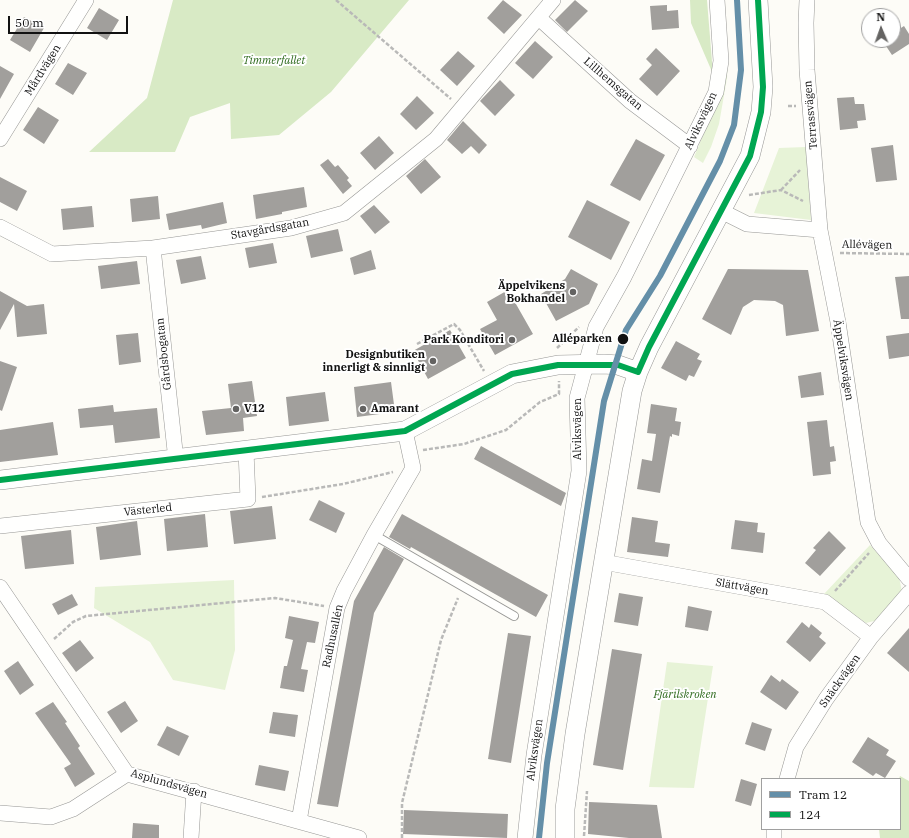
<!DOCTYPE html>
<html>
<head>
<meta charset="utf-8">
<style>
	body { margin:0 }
	#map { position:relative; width:909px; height:838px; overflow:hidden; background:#fdfcf7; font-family:"IBM Plex Serif",serif }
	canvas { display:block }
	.legend { position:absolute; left:761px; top:778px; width:140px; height:52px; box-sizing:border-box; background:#fff; border:1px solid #a0a0a0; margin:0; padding:5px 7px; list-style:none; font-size:12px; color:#111 }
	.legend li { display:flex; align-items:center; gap:8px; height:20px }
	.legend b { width:20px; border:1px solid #a0a0a0 }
	.north { position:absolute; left:861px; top:8px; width:40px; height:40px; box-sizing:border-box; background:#fff; border:1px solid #a0a0a0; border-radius:50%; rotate:358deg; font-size:11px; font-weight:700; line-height:16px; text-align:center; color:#111 }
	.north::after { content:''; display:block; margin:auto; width:14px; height:18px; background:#646362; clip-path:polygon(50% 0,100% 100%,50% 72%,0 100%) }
	.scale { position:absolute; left:8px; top:16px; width:120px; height:18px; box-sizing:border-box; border:2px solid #111; border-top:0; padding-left:5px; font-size:12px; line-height:14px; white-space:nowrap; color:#111; -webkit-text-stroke:3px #fff; paint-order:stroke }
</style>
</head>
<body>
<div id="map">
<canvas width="909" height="838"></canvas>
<ul class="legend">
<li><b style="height:5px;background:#648fa8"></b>Tram 12</li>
<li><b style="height:5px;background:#00a651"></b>124</li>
</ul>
<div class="north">N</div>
<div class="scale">50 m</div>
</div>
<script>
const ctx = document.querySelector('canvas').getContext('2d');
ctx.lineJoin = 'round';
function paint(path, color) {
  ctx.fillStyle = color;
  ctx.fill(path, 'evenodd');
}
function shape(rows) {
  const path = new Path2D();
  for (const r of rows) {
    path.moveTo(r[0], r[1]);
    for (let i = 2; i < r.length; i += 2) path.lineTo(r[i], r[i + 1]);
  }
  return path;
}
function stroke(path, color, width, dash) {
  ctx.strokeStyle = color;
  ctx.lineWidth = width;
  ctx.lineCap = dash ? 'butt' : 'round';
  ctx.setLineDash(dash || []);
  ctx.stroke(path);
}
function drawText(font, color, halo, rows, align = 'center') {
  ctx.font = font + ' "IBM Plex Serif",serif';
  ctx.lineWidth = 4;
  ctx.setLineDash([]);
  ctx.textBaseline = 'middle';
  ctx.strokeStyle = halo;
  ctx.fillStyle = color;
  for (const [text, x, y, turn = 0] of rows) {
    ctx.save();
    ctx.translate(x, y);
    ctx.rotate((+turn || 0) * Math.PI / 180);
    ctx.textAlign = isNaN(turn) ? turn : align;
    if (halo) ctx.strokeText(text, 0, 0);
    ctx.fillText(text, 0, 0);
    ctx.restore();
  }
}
paint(shape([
	[728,54,727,78,719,124,711,147,703,163,694,157,718,99],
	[806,147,811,220,754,213,779,148],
	[870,545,899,577,902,592,878,620,866,623,824,594],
	[234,580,235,650,225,690,173,680,150,642,94,608,95,587],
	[667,662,713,666,694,788,649,787]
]), '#e7f3d7');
paint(shape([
	[173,0,409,0,331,92,279,135,231,139,230,103,190,117,175,152,89,152,147,98],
	[690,0,707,0,713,74,691,23],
	[900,776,909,781,909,838,880,838,879,829,900,829,899,779]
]), '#d8eac5');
paint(shape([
	[503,0,522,15,504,34,487,18],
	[575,0,588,11,567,32,555,20],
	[667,5,667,11,678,10,679,28,652,30,650,6],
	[99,8,119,20,107,40,87,28],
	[24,17,44,28,30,52,10,40],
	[904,26,909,34,909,44,892,55,882,40,893,40,893,33],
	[535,41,553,57,533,79,515,63],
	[656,48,680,71,657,96,639,79,652,65,646,59],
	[458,51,475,66,457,86,440,70],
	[68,63,87,73,73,95,55,84],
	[0,66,14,74,0,99],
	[500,80,515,95,495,116,480,101],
	[417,96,434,113,416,130,400,114],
	[854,97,855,104,864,104,866,120,857,121,858,128,840,130,837,98],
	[38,107,59,120,44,144,23,130],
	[463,121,487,145,479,154,471,146,462,154,447,140],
	[379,136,394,153,375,170,360,153],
	[636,139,665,155,640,201,610,185],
	[893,145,897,180,876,182,871,148],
	[328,159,335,167,338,165,349,178,347,180,352,186,343,194,320,165],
	[425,159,441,177,421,194,406,176],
	[0,177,27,191,17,211,0,202],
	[304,187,307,207,282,212,282,214,256,219,253,195],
	[158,196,160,219,132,222,130,199],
	[587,200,630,222,611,260,568,237],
	[223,202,227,223,202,229,201,225,169,230,166,214],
	[374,205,390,222,375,234,360,216],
	[92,206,94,227,63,230,61,209],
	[338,229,343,251,311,258,306,236],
	[273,243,277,263,249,268,245,248],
	[371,250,376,269,354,275,350,258],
	[201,256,206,279,181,284,176,260],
	[137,261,140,284,101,289,98,266],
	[571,269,598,284,589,304,556,321,541,294,565,279],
	[728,269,808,270,819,331,786,336,783,305,775,301,754,300,743,307,731,335,702,319],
	[909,276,909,319,901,319,895,277],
	[508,290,533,334,495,355,480,329,497,320,487,302],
	[0,291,27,306,44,304,47,334,17,337,14,304,0,330],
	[450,330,466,358,428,379,413,351],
	[138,333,141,362,119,365,116,335],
	[909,333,909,356,889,359,886,336],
	[676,341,700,354,697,359,702,361,694,377,689,375,686,381,661,368],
	[0,361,17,367,2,411,0,410],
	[821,372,824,395,801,398,798,376],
	[252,381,257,416,243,418,244,431,206,435,202,411,231,408,228,384],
	[391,382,395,412,357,417,354,387],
	[325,392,329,421,289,426,286,397],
	[651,404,677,408,675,421,681,422,679,436,672,434,672,437,670,436,660,493,637,489,642,459,652,461,656,434,647,433],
	[113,405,114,412,157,408,160,438,115,443,113,425,80,428,78,409],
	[827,420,830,447,834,446,836,461,830,462,831,474,813,476,807,422],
	[53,422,58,455,0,462,0,430],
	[481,446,566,493,561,506,474,459],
	[319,500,345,513,336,533,309,520],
	[272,506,276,539,234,544,230,511],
	[205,514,208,547,167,551,164,519],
	[402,514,548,595,536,617,411,547,410,549,389,537],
	[632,517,658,521,655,542,670,544,668,557,627,552],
	[735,520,758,523,757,532,765,533,763,553,731,549],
	[137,521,141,555,100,560,96,527],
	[71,530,74,564,25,569,21,536],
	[829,531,846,548,820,576,805,563,816,550,813,548],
	[384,547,404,559,374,613,338,807,317,804,354,601],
	[619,593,643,597,638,626,614,622],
	[72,594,78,605,58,615,52,604],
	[688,606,712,611,708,631,685,627],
	[289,616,319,622,315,643,307,642,301,669,308,670,304,692,280,688,284,666,287,666,293,640,285,638],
	[802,622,809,628,811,624,822,633,819,637,826,643,810,662,786,642],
	[909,628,909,672,887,653],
	[508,633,531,636,511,763,488,759],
	[80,640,94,658,76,672,62,653],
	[612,649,642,654,623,770,593,765],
	[18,661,34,685,20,695,4,671],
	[771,675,780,682,782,679,799,692,786,710,760,692],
	[125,701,138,721,121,733,107,712],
	[53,702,67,722,65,723,80,746,78,748,95,774,75,787,64,768,71,764,35,713],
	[273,712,298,715,295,737,269,733],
	[752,722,772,729,765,751,745,744],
	[167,726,189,736,179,756,157,745],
	[868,737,889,750,886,755,896,761,885,778,876,773,873,776,852,762],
	[259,765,289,771,285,791,255,785],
	[741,779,757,784,751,806,735,801],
	[589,802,657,805,662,838,629,838,588,834],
	[404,810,508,814,507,838,403,834],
	[133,823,159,825,159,838,132,838]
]), '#a19f9c');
const service = shape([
	[374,535,514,616]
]);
const minor = shape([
	[807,0,806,23,807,70,820,230],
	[539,18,630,101,690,146],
	[0,139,86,0],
	[721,211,747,224,820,230,838,322,868,522,879,543,909,579],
	[0,227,52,254,153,248,291,228,344,213,436,139,553,0],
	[153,248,176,460],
	[0,526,248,499,246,451],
	[603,562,825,602,871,637],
	[0,587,127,774,359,838],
	[787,779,796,747,826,699,871,637,909,593],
	[0,813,51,817,73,809,127,774],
	[299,821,337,608,344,591,374,535,413,468,405,431],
	[774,829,774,838],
	[191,838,194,791],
	[525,838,534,755,579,471,577,398,596,327,624,277,716,92,721,61,717,0]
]);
const tertiary = shape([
	[0,480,405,431,512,374,558,365,604,364,618,365,638,372],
	[565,838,565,809,575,734,632,391,638,372,649,347,750,156,761,112,763,87,758,0]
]);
stroke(service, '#979795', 10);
stroke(minor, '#979795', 16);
stroke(tertiary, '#979795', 20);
stroke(shape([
	[336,0,451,99],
	[788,106,796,106],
	[781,190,800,170],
	[749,195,781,190,803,201],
	[840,253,909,254],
	[417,344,454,324,460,330,484,371],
	[557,348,579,327],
	[423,450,464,444,506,430,540,402,559,394,559,381],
	[262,497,343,484,393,472],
	[835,591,869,553],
	[54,639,73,622,86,616,275,598,324,606],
	[584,836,587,791],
	[402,838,402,803,441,640,458,598]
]), '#b9b9b8', 2.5, [4, 2]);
stroke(service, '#fffffe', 8);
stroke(minor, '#fffffe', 15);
stroke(tertiary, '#fffffe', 19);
stroke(shape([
	[638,372,649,347,750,156,761,112,763,87,758,0],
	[0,480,405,431,512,374,558,365,618,365,638,372]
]), '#00a651', 6);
stroke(shape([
	[539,838,547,763,604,401,626,330,660,276,720,161,734,125,741,70,737,0]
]), '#648fa8', 6);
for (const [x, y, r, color] of [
	[573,292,4,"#646362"],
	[623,339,6,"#111"],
	[512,340,4,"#646362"],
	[433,361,4,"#646362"],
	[236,409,4,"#646362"],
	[363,409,4,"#646362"]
]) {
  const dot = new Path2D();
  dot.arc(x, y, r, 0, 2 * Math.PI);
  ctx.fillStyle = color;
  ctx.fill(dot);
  stroke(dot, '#fff', 1.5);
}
drawText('italic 11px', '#2f6b1f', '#fff', [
	["Timmerfallet",274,61],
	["Fjärilskroken",685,695]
]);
drawText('11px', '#111', '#fff', [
	["Mårdvägen",43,70,-58],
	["Lillhemsgatan",613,84,41],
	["Terrassvägen",811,115,-95],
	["Alviksvägen",701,121,-65],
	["Stavgårdsgatan",270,229,-10],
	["Allévägen",867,245,1],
	["Gårdsbogatan",164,354,-96],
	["Äppelviksvägen",843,360,81],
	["Alviksvägen",578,429,-90],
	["Västerled",148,510,-6],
	["Slättvägen",742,587,10],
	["Radhusallén",333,636,-78],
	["Snäckvägen",840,681,-55],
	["Alviksvägen",535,750,-82],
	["Asplundsvägen",169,784,16]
]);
drawText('bold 11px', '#111', '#fff', [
	["Äppelvikens",565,286],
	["Bokhandel",565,299],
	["Park Konditori",504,340],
	["Designbutiken",425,355],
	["innerligt & sinnligt",425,368],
	["V12",244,409,"left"],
	["Amarant",371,409,"left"]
], 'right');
drawText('bold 11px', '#111', '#fff', [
	["Alléparken",612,339]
], 'right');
</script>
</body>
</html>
